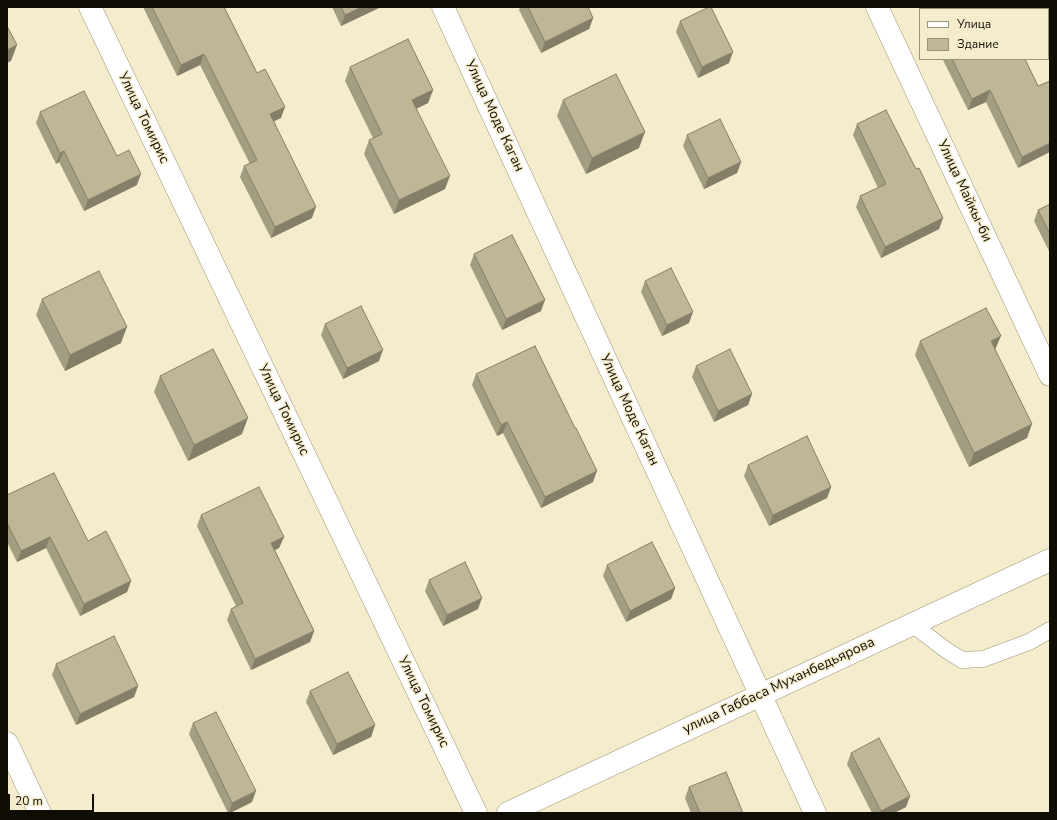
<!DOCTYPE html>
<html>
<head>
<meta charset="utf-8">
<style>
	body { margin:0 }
	#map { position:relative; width:1057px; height:820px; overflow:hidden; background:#f4eccc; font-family:"Nunito Sans",sans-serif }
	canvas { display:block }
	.frame { position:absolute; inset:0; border:8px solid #100d04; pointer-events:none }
	.legend { position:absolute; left:919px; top:8px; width:130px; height:52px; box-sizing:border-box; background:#f4eccc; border:1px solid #99937c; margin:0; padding:5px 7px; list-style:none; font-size:12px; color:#100d04 }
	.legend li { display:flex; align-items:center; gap:8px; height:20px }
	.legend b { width:20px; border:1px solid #99937c }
	.scale { position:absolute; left:8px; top:794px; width:86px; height:18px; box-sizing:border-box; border:2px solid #100d04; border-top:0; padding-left:5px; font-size:12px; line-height:14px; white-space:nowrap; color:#100d04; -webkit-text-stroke:3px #f4eccc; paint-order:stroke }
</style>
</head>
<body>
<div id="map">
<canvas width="1057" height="820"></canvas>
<div class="frame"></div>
<ul class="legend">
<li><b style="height:5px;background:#fff"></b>Улица</li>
<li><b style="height:11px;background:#beb697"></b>Здание</li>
</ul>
<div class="scale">20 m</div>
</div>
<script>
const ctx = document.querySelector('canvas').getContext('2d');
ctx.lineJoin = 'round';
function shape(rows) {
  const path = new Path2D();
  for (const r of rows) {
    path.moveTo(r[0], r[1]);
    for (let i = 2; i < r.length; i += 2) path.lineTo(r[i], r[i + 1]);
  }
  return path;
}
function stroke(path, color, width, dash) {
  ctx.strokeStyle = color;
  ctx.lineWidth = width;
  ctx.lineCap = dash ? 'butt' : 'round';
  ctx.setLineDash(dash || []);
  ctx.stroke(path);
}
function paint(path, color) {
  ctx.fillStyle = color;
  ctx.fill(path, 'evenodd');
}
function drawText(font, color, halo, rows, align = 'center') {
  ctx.font = font + ' "Nunito Sans",sans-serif';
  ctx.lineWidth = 3;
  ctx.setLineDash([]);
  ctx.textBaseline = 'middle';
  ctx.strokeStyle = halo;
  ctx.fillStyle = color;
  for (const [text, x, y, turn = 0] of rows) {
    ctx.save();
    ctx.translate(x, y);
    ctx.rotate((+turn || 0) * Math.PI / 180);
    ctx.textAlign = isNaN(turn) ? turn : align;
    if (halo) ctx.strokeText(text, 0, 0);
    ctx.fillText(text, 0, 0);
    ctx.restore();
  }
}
const service = shape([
	[912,624,946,650,962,660,983,659,1029,642,1050,630]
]);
const minor = shape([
	[90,7,476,813],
	[443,7,815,813],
	[877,7,1050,375],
	[7,743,40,813]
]);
const tertiary = shape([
	[508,813,1050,560]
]);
stroke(service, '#9c9577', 17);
stroke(minor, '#9c9577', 23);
stroke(tertiary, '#9c9577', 23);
stroke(service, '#fff', 16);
stroke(minor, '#fff', 22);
stroke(tertiary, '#fff', 22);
paint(shape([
	[143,7,224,7,257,73,281,118,274,121,312,218,271,238,240,177,244,166,250,164,200,65,177,76],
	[332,7,381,7,341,26],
	[520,7,588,7,593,18,589,29,541,53,519,10],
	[680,21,729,63,698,78,676,32],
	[944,59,1025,59,1038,86,1050,81,1018,168,986,102,968,110,943,60],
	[350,67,433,90,428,103,416,109,445,189,394,214,364,154,369,140,373,138,345,81],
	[563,100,639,148,586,174,557,116],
	[40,112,117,156,137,185,84,211,59,162,56,164,36,123],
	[857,124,916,169,943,218,939,229,881,258,856,207,860,196,878,188,853,135],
	[687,135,741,162,737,173,704,189,683,146],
	[1050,204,1050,253,1034,221,1038,210],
	[474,254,541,311,502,330,470,265],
	[645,281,689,323,662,336,641,292],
	[42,299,121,343,65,371,36,315],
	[325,324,379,361,343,379,321,335],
	[920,341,996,350,1027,438,969,467,915,355],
	[696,366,752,394,748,405,714,422,692,377],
	[476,374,575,428,593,482,541,508,503,433,497,436,472,385],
	[160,376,242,434,188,461,154,392],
	[748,465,831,487,827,498,769,526,744,476],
	[7,495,88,541,131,581,127,592,80,616,46,548,17,562,7,542],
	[201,515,284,537,279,548,275,550,314,631,310,642,251,670,227,620,231,609,236,606,197,526],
	[607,565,675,588,671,599,626,622,603,576],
	[429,580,478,609,443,626,425,591],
	[56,664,138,686,134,697,76,725,52,675],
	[310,691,375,725,371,737,333,755,306,702],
	[193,723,252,802,230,813,228,813,189,734],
	[851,753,910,796,906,807,894,813,872,813,847,764],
	[689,787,743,813,691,813,685,798]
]), '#a39d82');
paint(shape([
	[362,7,381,7,341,26,345,15],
	[593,18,589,29,541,53,545,42],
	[17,45,11,61,7,63,7,50],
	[733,52,729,63,698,78,702,67],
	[204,54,200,65,177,76,181,65],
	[433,90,428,103,407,113,412,100],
	[990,90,986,102,968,110,972,99],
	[285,107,281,118,266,125,270,114],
	[645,132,639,148,586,174,592,158],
	[1050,143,1050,152,1018,168,1022,157],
	[64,151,59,162,56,164,60,153],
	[741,162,737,173,704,189,708,178],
	[141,174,137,185,84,211,88,200],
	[450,176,445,189,394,214,399,200],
	[316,207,312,218,271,238,275,227],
	[943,218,939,229,881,258,885,247],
	[545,300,541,311,502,330,506,319],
	[693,312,689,323,662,336,667,325],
	[127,327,121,343,65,371,70,355],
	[1001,336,995,350,991,341],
	[383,350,379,361,343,379,347,368],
	[752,394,748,405,714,422,718,411],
	[248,418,242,434,188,461,194,445],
	[507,422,503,433,497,436,501,425],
	[1032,424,1027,438,969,467,974,453],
	[597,471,593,482,541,508,545,497],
	[831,487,827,498,769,526,773,515],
	[50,537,46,548,17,562,21,551],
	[284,537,279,548,267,554,271,543],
	[131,581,127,592,80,616,84,604],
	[675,588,671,599,626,622,630,611],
	[482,598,478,609,443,626,447,615],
	[314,631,310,642,251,670,255,659],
	[138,686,134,697,76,725,80,714],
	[375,725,371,737,333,755,337,744],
	[256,791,252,802,230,813,229,813,232,803],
	[910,796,906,807,894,813,880,813,881,811]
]), '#857f6a');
const building = shape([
	[152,7,224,7,257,73,265,69,285,107,270,114,316,207,275,227,244,166,257,160,204,54,181,65,152,7],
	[341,7,362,7,345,15,341,7],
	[528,7,588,7,593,18,545,42,528,7],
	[709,7,711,7,733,52,702,67,680,21,709,7],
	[7,26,17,45,7,50,7,26],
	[408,39,433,90,412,100,450,176,399,200,369,140,382,134,350,67,408,39],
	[952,59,1025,59,1038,86,1050,81,1050,143,1022,157,990,90,972,99,952,59],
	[616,74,645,132,592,158,563,100,616,74],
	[84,91,117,156,129,150,141,174,88,200,64,151,60,153,40,112,84,91],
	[886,110,916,169,919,168,943,218,885,247,860,196,886,184,857,124,886,110],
	[720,119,741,162,708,178,687,135,720,119],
	[1050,204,1050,234,1038,210,1050,204],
	[512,235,545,300,506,319,474,254,512,235],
	[671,268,693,312,667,325,645,281,671,268],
	[99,271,127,327,70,355,42,299,99,271],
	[361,306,383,350,347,368,325,324,361,306],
	[986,308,1001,336,991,341,1032,424,974,453,920,341,986,308],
	[535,346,575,428,576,428,597,471,545,497,507,422,501,425,476,374,535,346],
	[213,349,248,418,194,445,160,376,213,349],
	[730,349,752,394,718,411,696,366,730,349],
	[807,436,831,487,773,515,748,465,807,436],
	[54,473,88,541,106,531,131,581,84,604,50,537,21,551,7,523,7,495,54,473],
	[259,487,284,537,271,543,314,631,255,659,231,609,243,603,201,515,259,487],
	[652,542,675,588,630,611,607,565,652,542],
	[465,562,482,598,447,615,429,580,465,562],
	[114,636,138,686,80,714,56,664,114,636],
	[348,672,375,725,337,744,310,691,348,672],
	[216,712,256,791,232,803,193,723,216,712],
	[879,738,910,796,881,811,851,753,879,738],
	[726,772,743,813,700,813,689,787,726,772]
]);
paint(building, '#beb697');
stroke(building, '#857f6a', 1);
drawText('14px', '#100d04', '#f4eccc', [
	["Улица Моде Каган",494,116,65],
	["Улица Томирис",143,118,64],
	["Улица Майкы-би",964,191,65],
	["Улица Томирис",283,410,64],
	["Улица Моде Каган",629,410,65],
	["улица Габбаса Муханбедьярова",779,686,-25],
	["Улица Томирис",423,702,64]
]);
</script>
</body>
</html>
